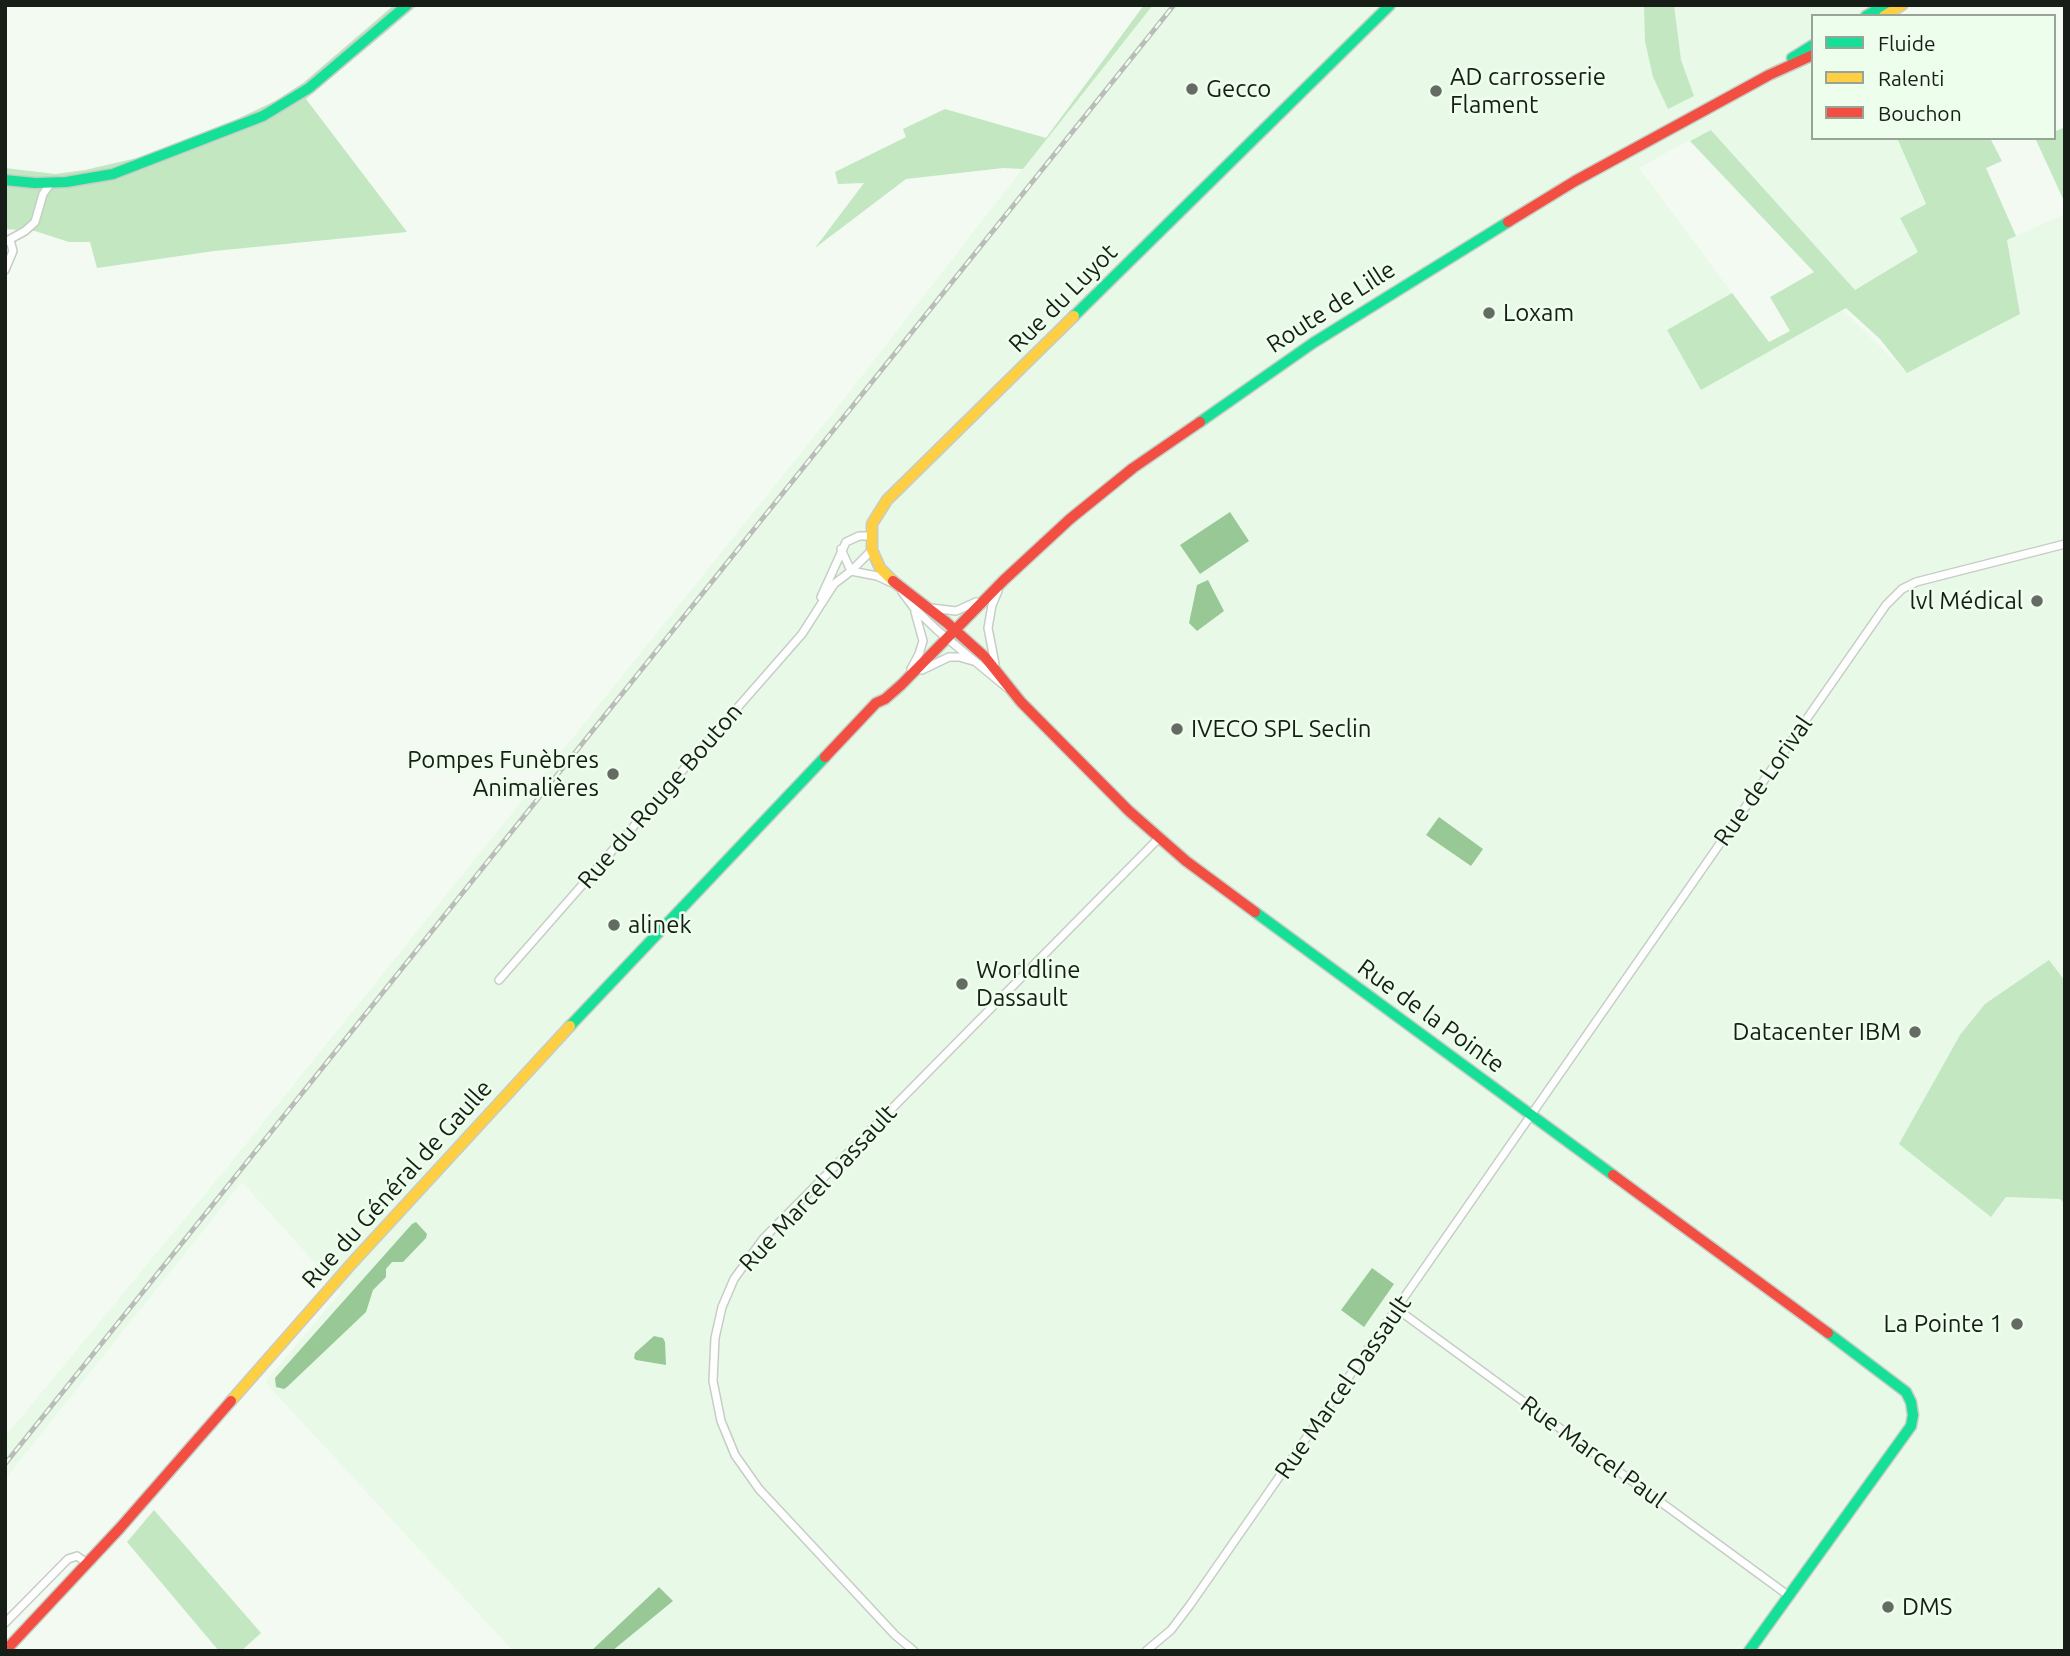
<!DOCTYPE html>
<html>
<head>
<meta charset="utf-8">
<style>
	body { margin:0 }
	#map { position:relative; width:2070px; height:1656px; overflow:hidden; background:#f2faf1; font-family:Ubuntu,sans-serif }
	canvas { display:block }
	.frame { position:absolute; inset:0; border:7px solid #171e17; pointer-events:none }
	.legend { position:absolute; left:1811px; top:14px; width:245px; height:126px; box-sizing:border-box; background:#eefeed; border:2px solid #98a497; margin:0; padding:9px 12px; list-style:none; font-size:21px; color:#171e17 }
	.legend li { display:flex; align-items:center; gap:14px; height:35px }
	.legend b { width:35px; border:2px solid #98a497 }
</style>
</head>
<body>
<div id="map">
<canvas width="2070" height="1656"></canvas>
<div class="frame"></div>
<ul class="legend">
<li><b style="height:9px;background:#16e098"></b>Fluide</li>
<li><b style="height:9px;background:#ffcf43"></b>Ralenti</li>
<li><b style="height:9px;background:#f24e42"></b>Bouchon</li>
</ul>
</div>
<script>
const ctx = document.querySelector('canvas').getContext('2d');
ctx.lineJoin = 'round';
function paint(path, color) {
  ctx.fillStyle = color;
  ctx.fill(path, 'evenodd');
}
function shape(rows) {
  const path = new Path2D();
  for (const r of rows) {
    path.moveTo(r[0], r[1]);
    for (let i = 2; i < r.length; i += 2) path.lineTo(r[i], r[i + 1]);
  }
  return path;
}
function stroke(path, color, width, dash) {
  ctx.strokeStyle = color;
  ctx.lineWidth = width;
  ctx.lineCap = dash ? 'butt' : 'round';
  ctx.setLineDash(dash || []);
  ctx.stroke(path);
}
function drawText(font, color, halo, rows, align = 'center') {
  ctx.font = font + ' Ubuntu,sans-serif';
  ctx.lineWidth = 5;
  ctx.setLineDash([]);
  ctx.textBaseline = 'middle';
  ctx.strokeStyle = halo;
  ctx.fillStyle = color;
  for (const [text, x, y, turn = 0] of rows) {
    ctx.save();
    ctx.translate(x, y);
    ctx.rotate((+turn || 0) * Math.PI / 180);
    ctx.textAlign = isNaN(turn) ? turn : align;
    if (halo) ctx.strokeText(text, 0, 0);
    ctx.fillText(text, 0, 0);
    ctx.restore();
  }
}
paint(shape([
	[1153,5,1911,5,1893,16,1813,16,1813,138,1897,138,1926,205,1918,252,1855,290,1712,130,1680,145,1639,168,1732,293,1667,330,1701,389,1843,310,1907,373,2020,314,2007,240,2065,214,2065,981,2049,961,1991,1217,2006,1197,2060,1199,2065,1204,2065,1651,513,1651,265,1382,341,1292,242,1182,5,1479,5,1437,229,1165,587,720,848,394,1046,138]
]), '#e8fae7');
paint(shape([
	[394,5,418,5,306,99,407,232,214,251,97,268,90,242,69,242,35,231,5,229,5,168,55,174,85,170,141,157,237,119,275,101,303,83],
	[1144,5,1153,5,1023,169,1003,168,906,179,815,248,864,183,838,184,835,172,906,137,903,129,945,109,1046,138],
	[1644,5,1674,5,1681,60,1694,96,1668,109,1653,77,1645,41],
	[2065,127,2065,203,2036,140,2054,138,2054,132],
	[1711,130,1855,290,1918,252,1900,218,1926,204,1897,138,1990,138,2002,161,1986,168,2016,236,2007,240,2020,314,1907,373,1880,339,1846,308,1701,390,1667,330,1732,293,1769,342,1790,331,1770,297,1814,272,1690,141],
	[2049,960,2065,981,2065,1204,2060,1199,2006,1197,1991,1217,1899,1144,1960,1035,1985,1004],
	[154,1510,261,1633,241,1651,219,1651,127,1542]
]), '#c2e7c1');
paint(shape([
	[1230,512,1249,541,1200,574,1180,545],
	[1208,580,1224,611,1197,631,1189,623,1197,585],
	[1439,817,1483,849,1471,866,1426,835],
	[416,1222,427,1234,426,1238,403,1262,392,1262,386,1269,386,1277,373,1290,366,1312,287,1387,284,1389,276,1387,275,1378,412,1224],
	[1372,1268,1394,1284,1364,1327,1341,1310],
	[654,1336,663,1338,665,1342,666,1365,636,1360,634,1358,635,1353],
	[659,1587,673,1601,612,1651,591,1651]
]), '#98c896');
const street = shape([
	[5,242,25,231,35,222,43,194,51,183],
	[5,270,13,251,10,240],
	[841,549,851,571],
	[851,571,877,576,890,582],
	[902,592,914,608,937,630,1006,687],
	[821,597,846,542,859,536,870,536],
	[931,608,956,611,976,602],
	[995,664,988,628,992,605,998,591],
	[911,669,919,654,923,641,915,612],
	[922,670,949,657,959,657,973,661],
	[499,980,802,634,834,584,851,571,872,550],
	[1397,1309,1789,1596],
	[5,1623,68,1559,77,1556,87,1563],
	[914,1651,895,1635,759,1489,735,1455,721,1421,713,1381,715,1338,722,1307,734,1279,763,1239,1159,838],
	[1146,1651,1171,1630,1190,1605,1886,605,1902,589,1916,582,2065,544]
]);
const fast = shape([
	[1866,16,1885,5],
	[1792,58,1813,45],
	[5,180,35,183,66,182,113,174,263,116,309,88,407,5],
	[1074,316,1390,5],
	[1200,422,1313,343,1508,222],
	[1255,912,1613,1175],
	[570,1026,825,757],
	[1749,1651,1911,1426,1913,1415,1911,1402,1906,1392,1828,1333]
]);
const slow = shape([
	[1884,16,1902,5],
	[893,581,880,568,872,550,872,524,887,500,1074,316],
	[231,1401,353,1262,570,1026]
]);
const jam = shape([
	[1508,222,1575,181,1769,75,1813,55],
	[893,581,946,622,985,657,1021,702,1129,811,1186,861,1255,912],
	[825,757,876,703,885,699,901,685,1004,580,1070,519,1133,468,1200,422],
	[1613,1175,1828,1333],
	[5,1651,120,1528,231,1401]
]);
stroke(street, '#c6cdc6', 10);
stroke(fast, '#c6cdc6', 13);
stroke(slow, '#c6cdc6', 13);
stroke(jam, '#c6cdc6', 13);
stroke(street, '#fdfefd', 7);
stroke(fast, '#16e098', 10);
stroke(slow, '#ffcf43', 10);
stroke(jam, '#f24e42', 10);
const rail = shape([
	[5,1464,1174,5]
]);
stroke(rail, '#babcba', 5);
stroke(rail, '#eefeed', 2.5, [8]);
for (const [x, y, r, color] of [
	[1192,89,7,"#646b63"],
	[1436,91,7,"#646b63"],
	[1489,313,7,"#646b63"],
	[2037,601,7,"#646b63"],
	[1177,729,7,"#646b63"],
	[613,774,7,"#646b63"],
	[614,925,7,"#646b63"],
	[962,984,7,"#646b63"],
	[1915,1032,7,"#646b63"],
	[2017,1324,7,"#646b63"],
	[1888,1607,7,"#646b63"]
]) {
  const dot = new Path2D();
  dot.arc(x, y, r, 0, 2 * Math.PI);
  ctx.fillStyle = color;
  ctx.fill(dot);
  stroke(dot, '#eefeed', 2.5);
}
drawText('24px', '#171e17', '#eefeed', [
	["AD carrosserie",1450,77],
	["Flament",1450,105],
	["Gecco",1206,89],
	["Loxam",1503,313],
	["lvl Médical",2023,601,"right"],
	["IVECO SPL Seclin",1191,729],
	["Pompes Funèbres",599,760,"right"],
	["Animalières",599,788,"right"],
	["alinek",628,925],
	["Worldline",976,970],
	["Dassault",976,998],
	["Datacenter IBM",1901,1032,"right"],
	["La Pointe 1",2003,1324,"right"],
	["DMS",1902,1607]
], 'left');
drawText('24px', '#171e17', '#eefeed', [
	["Rue du Luyot",1063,298,-45],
	["Route de Lille",1331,307,-33],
	["Rue de Lorival",1763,781,-55],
	["Rue du Rouge Bouton",660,796,-49],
	["Rue de la Pointe",1431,1016,36],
	["Rue du Général de Gaulle",397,1184,-48],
	["Rue Marcel Dassault",818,1188,-47],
	["Rue Marcel Dassault",1343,1387,-55],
	["Rue Marcel Paul",1593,1452,36]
]);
</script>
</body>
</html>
